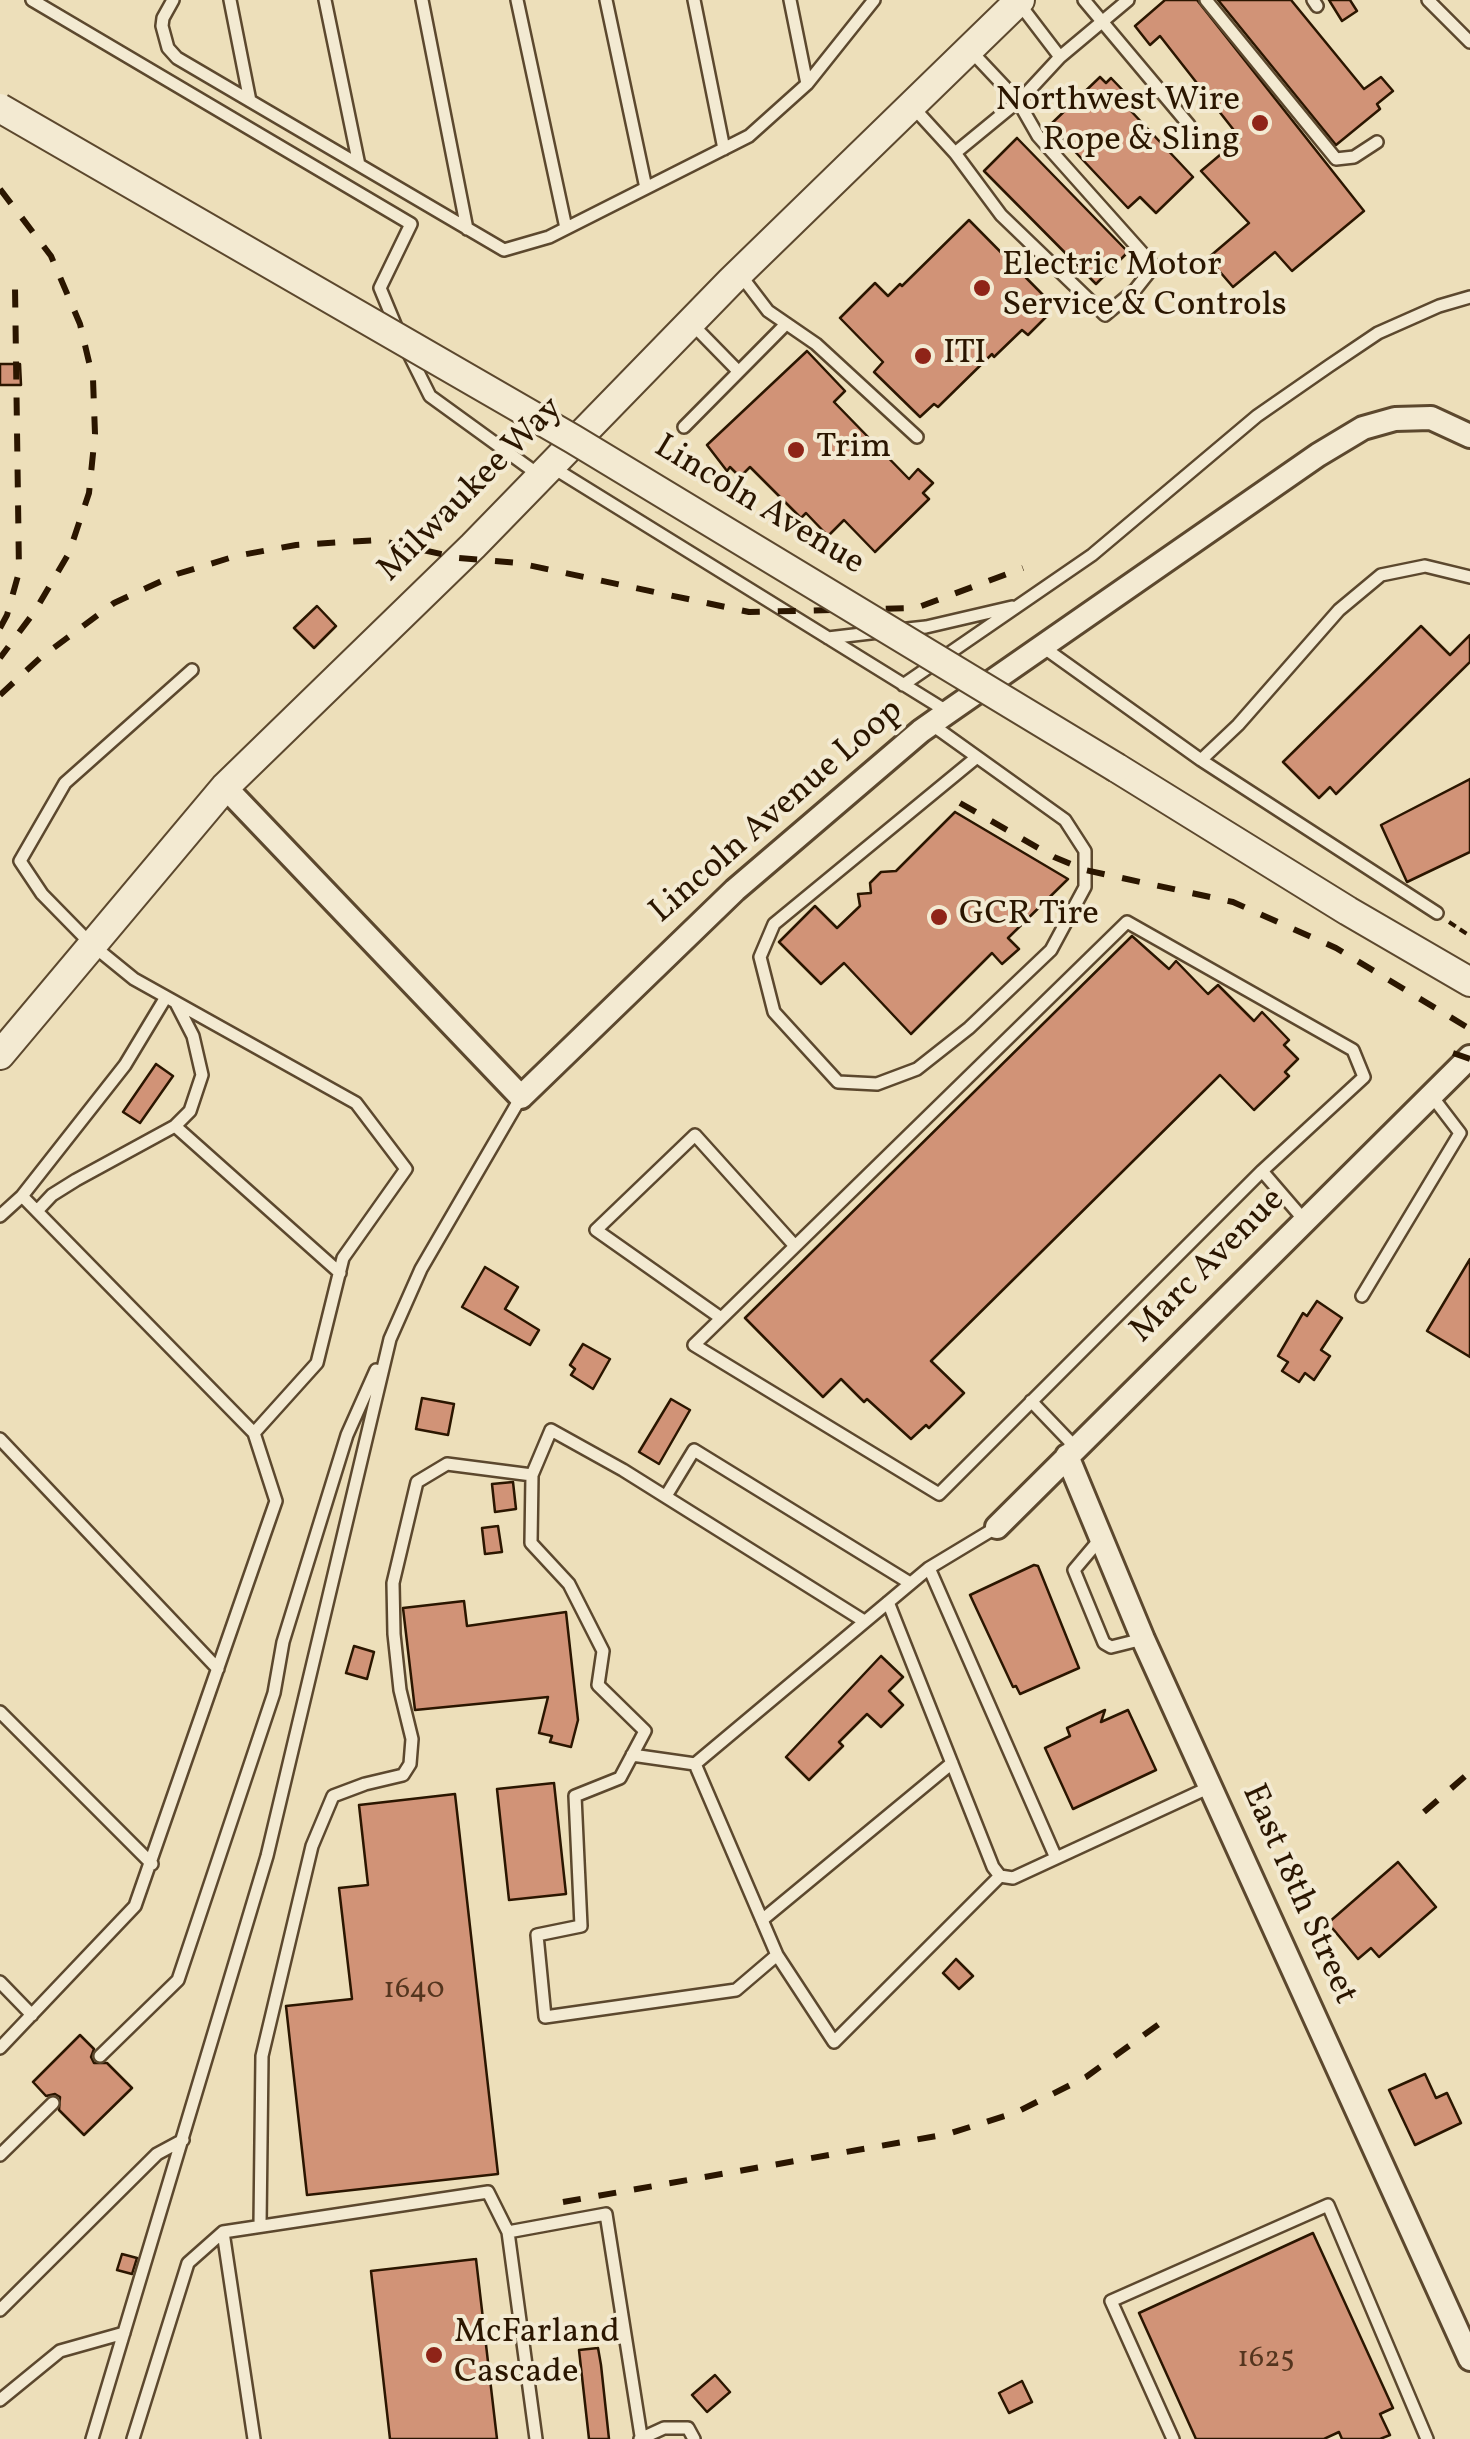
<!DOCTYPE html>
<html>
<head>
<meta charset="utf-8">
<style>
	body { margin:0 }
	canvas { display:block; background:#eddfba }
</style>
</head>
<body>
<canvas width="1470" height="2439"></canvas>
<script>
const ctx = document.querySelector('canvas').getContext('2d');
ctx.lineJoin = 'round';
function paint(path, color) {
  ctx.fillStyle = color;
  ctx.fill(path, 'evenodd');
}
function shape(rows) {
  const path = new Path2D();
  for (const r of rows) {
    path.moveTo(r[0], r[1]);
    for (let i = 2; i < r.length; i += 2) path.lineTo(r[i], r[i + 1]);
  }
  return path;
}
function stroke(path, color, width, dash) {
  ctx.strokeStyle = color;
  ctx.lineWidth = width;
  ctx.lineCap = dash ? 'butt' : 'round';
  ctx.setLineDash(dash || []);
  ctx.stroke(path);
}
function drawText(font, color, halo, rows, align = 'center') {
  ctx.font = font + ' Vollkorn,serif';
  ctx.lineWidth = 8;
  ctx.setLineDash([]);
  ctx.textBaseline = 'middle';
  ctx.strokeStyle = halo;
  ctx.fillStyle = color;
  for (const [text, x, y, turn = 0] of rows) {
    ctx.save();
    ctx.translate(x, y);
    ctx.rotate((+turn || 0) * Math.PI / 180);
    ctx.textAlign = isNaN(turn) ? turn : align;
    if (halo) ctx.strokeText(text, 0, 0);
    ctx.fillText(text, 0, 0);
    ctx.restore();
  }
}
const building = shape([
	[1165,0,1197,0,1364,211,1292,271,1275,252,1233,287,1208,258,1249,223,1201,171,1240,138,1160,36,1150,45,1135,26,1165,0],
	[1218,0,1291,0,1364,89,1381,77,1393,91,1377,104,1380,109,1336,145,1218,0],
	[1329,0,1350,0,1357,11,1342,21,1329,0],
	[1100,77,1106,83,1111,78,1136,104,1130,110,1193,177,1156,213,1140,197,1128,208,1050,125,1100,77],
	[1017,138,1128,252,1096,284,984,171,1017,138],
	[969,220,1050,302,1042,311,1047,316,1028,335,1022,330,994,357,992,354,938,407,934,404,920,417,874,372,883,362,840,318,875,283,888,296,900,284,902,286,969,220],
	[807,351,845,391,834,402,909,479,918,469,933,483,923,493,929,499,875,552,844,520,828,536,806,513,801,518,750,467,740,477,730,467,727,471,707,445,807,351],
	[0,364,20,364,21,385,0,385,0,364],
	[317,606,336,626,314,648,294,628,317,606],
	[1421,626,1450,655,1470,635,1470,662,1336,794,1330,787,1319,798,1283,762,1421,626],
	[1470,779,1470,852,1407,882,1381,825,1470,779],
	[955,812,1068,879,1008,938,1019,949,1002,964,992,953,911,1034,844,963,821,984,779,942,815,906,837,928,860,906,858,894,871,893,870,883,881,872,896,871,955,812],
	[1132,936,1169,969,1176,961,1208,994,1218,985,1254,1021,1262,1012,1289,1040,1284,1045,1298,1059,1285,1072,1289,1076,1254,1110,1220,1075,931,1361,964,1393,929,1428,926,1425,911,1439,867,1399,864,1402,841,1379,823,1397,745,1318,1132,936],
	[156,1064,173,1076,140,1123,123,1112,156,1064],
	[1470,1259,1470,1357,1427,1331,1470,1259],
	[485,1267,518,1287,505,1309,539,1330,530,1345,462,1307,485,1267],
	[1317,1301,1342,1318,1321,1350,1330,1356,1314,1380,1305,1373,1299,1382,1282,1371,1288,1362,1278,1356,1303,1313,1307,1316,1317,1301],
	[583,1344,610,1359,593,1389,571,1375,575,1369,570,1365,583,1344],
	[422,1398,454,1404,448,1435,416,1429,422,1398],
	[671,1399,690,1410,659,1464,639,1452,671,1399],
	[513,1482,516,1509,495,1512,492,1484,513,1482],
	[498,1526,502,1552,485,1554,482,1528,498,1526],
	[1034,1565,1038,1566,1079,1668,1020,1694,1016,1686,1013,1687,970,1595,1034,1565],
	[464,1601,467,1626,566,1612,578,1720,571,1747,550,1742,552,1736,539,1733,548,1697,415,1710,403,1608,464,1601],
	[354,1646,374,1652,367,1679,346,1673,354,1646],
	[881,1656,903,1677,889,1691,903,1705,881,1727,867,1714,839,1742,843,1746,809,1780,786,1757,881,1656],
	[1105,1710,1101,1722,1128,1710,1156,1770,1073,1809,1045,1748,1070,1736,1067,1728,1105,1710],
	[554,1783,566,1894,509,1900,497,1789,554,1783],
	[455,1794,498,2174,307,2195,286,2006,352,1999,339,1888,368,1885,359,1805,455,1794],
	[1398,1862,1436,1907,1379,1957,1371,1948,1358,1959,1328,1923,1398,1862],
	[956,1959,973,1976,959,1989,943,1973,956,1959],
	[80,2035,94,2049,91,2057,94,2063,107,2063,132,2088,84,2135,59,2110,60,2097,55,2094,46,2096,33,2082,80,2035],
	[1425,2074,1436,2098,1447,2093,1461,2123,1415,2145,1389,2090,1425,2074],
	[1313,2233,1393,2408,1380,2414,1390,2435,1380,2439,1342,2439,1339,2432,1324,2439,1196,2439,1139,2313,1313,2233],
	[122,2254,137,2258,132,2274,117,2270,122,2254],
	[476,2259,497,2439,390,2439,371,2271,476,2259],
	[598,2348,601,2365,609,2439,589,2439,579,2350,598,2348],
	[715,2375,730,2392,707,2412,692,2395,715,2375],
	[1022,2381,1032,2402,1009,2413,999,2393,1022,2381]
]);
paint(building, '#d19377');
stroke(building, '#2b1600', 2.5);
const service = shape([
	[32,0,411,224,380,288,397,329],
	[173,0,163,18,162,26,168,48,177,58,504,250,549,237,749,136,807,84,874,0],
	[230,0,250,101],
	[325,0,359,165],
	[422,0,467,229],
	[517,0,566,228],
	[606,0,646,188],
	[694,0,724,149],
	[790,0,807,84],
	[1084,0,1189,125],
	[1206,0,1336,159,1354,157,1377,142],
	[1313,0,1317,6],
	[1428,0,1470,42],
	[1018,2,1060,57],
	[912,106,955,153,1001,215,1105,315,1135,290,1154,266,1038,136,1018,101,970,50],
	[955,153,1022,98,1060,57,1128,0],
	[739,273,768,311,816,344,917,437],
	[692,324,738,371],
	[407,350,430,396,539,475],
	[684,427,785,325],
	[552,467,948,712],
	[898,630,926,627,1012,607],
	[828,638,879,632],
	[1043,647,1201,760,1437,913],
	[903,685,1092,555,1257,416,1329,366,1378,333,1439,306,1470,297],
	[931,724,1065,820,1085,851,1085,887,1051,950,969,1028,917,1069,877,1084,838,1082,774,1012,760,957,774,924,977,757],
	[1201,760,1238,725,1339,610,1381,575,1425,566,1470,577],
	[1127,922,1353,1050,1364,1077,1262,1171,939,1494,694,1345,1127,922],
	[175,1126,340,1273],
	[1262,1171,1305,1221],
	[22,1196,125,1065,166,997],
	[37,1211,52,1195,76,1180,175,1126,190,1111,202,1075,193,1036,176,1003],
	[0,1216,22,1196,254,1433,317,1363,343,1258,406,1169,356,1103,134,979,91,944,42,894,20,861,65,783,192,670],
	[1362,1296,1460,1133,1431,1095],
	[721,1318,596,1230,695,1135,795,1246],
	[1031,1401,1076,1448],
	[0,1439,218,1669],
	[666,1496,694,1450,910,1583],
	[1101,1538,1074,1570,1104,1643,1111,1647,1143,1639],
	[929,1568,1056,1858],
	[888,1602,993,1867,1000,1876,1013,1878,1210,1787],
	[864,1621,623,1470,551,1430,532,1475,531,1543,569,1584,603,1651,598,1685,645,1731,620,1778,575,1796,581,1926,537,1935,545,2017,736,1990,777,1955,834,2042,1000,1876],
	[0,1712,152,1864],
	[632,1755,695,1764,929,1568,997,1527],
	[695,1764,777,1955],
	[762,1920,952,1763],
	[0,1982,32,2015],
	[0,2048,135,1906,276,1501,254,1433],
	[100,2056,178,1980,274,1693,283,1642,347,1435,376,1370],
	[0,2155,53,2103],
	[260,2225,262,2056,312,1846,333,1796,365,1784,403,1775,410,1764,412,1739,400,1690,394,1634,393,1583,417,1482,447,1464,532,1475],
	[508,2232,606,2214,641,2436],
	[0,2310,157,2154,183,2140],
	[0,2400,60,2351,124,2333],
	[92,2439,267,1856,390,1339,421,1269,521,1097],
	[133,2439,188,2263,223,2232],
	[254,2439,223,2232,488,2192,508,2232,536,2439],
	[640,2439,664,2428,688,2428,694,2439],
	[1173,2439,1111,2301,1328,2205,1427,2439]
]);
const minor = shape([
	[225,787,521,1097,735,890,921,731,948,712,1318,455,1363,428,1395,419,1431,418,1470,436],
	[1067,1456,1143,1639,1470,2359],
	[997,1527,1470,1057]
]);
const tertiary = shape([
	[1117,768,1348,911,1470,982],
	[0,1055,225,787,473,546,731,281,1020,0]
]);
stroke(service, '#5c482e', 16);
stroke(minor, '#5c482e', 28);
stroke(tertiary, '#5c482e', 32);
stroke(shape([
	[1449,922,1470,936]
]), '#2b1600', 4, [8, 5]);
stroke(service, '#f3ead2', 11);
stroke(minor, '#f3ead2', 22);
stroke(tertiary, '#f3ead2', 28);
stroke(shape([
	[0,189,51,256,80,324,93,379,95,434,89,493,69,553,35,611,0,658],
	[0,628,7,615,19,572,15,287],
	[0,695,40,658,114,603,177,574,236,556,296,545,378,540,459,558,518,563,749,612,916,608,1023,568],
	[960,803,1054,857,1085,870,1233,902,1336,948,1470,1029],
	[1453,1053,1470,1059],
	[1424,1812,1470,1772],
	[563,2202,948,2134,1017,2112,1086,2077,1170,2016]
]), '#2b1600', 6, [18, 18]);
const tertiaryBridge = shape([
	[0,108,573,439,1117,768]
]);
stroke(tertiaryBridge, '#5c482e', 32, []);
stroke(tertiaryBridge, '#f3ead2', 28);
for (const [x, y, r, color] of [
	[1260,123,10,"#8f2418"],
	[982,288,10,"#8f2418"],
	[923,356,10,"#8f2418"],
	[796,450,10,"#8f2418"],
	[939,917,10,"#8f2418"],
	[434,2355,10,"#8f2418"]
]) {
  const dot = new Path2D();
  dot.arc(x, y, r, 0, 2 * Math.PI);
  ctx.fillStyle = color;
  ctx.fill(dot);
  stroke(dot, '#f3ead2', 4);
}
drawText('30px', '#54351e', null, [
	["1640",414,1991],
	["1625",1266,2360]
]);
drawText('35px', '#2b1600', '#f3ead2', [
	["Northwest Wire",1240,103,"right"],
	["Rope & Sling",1240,143,"right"],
	["Electric Motor",1002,268],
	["Service & Controls",1002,308],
	["ITI",943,356],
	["Trim",816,450],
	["GCR Tire",959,917],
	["McFarland",454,2335],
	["Cascade",454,2375]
], 'left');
drawText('35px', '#2b1600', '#f3ead2', [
	["Milwaukee Way",472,491,-45],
	["Lincoln Avenue",758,507,31],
	["Lincoln Avenue Loop",778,813,-41],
	["Marc Avenue",1209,1267,-45],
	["East 18th Street",1297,1895,66]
]);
</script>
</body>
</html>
